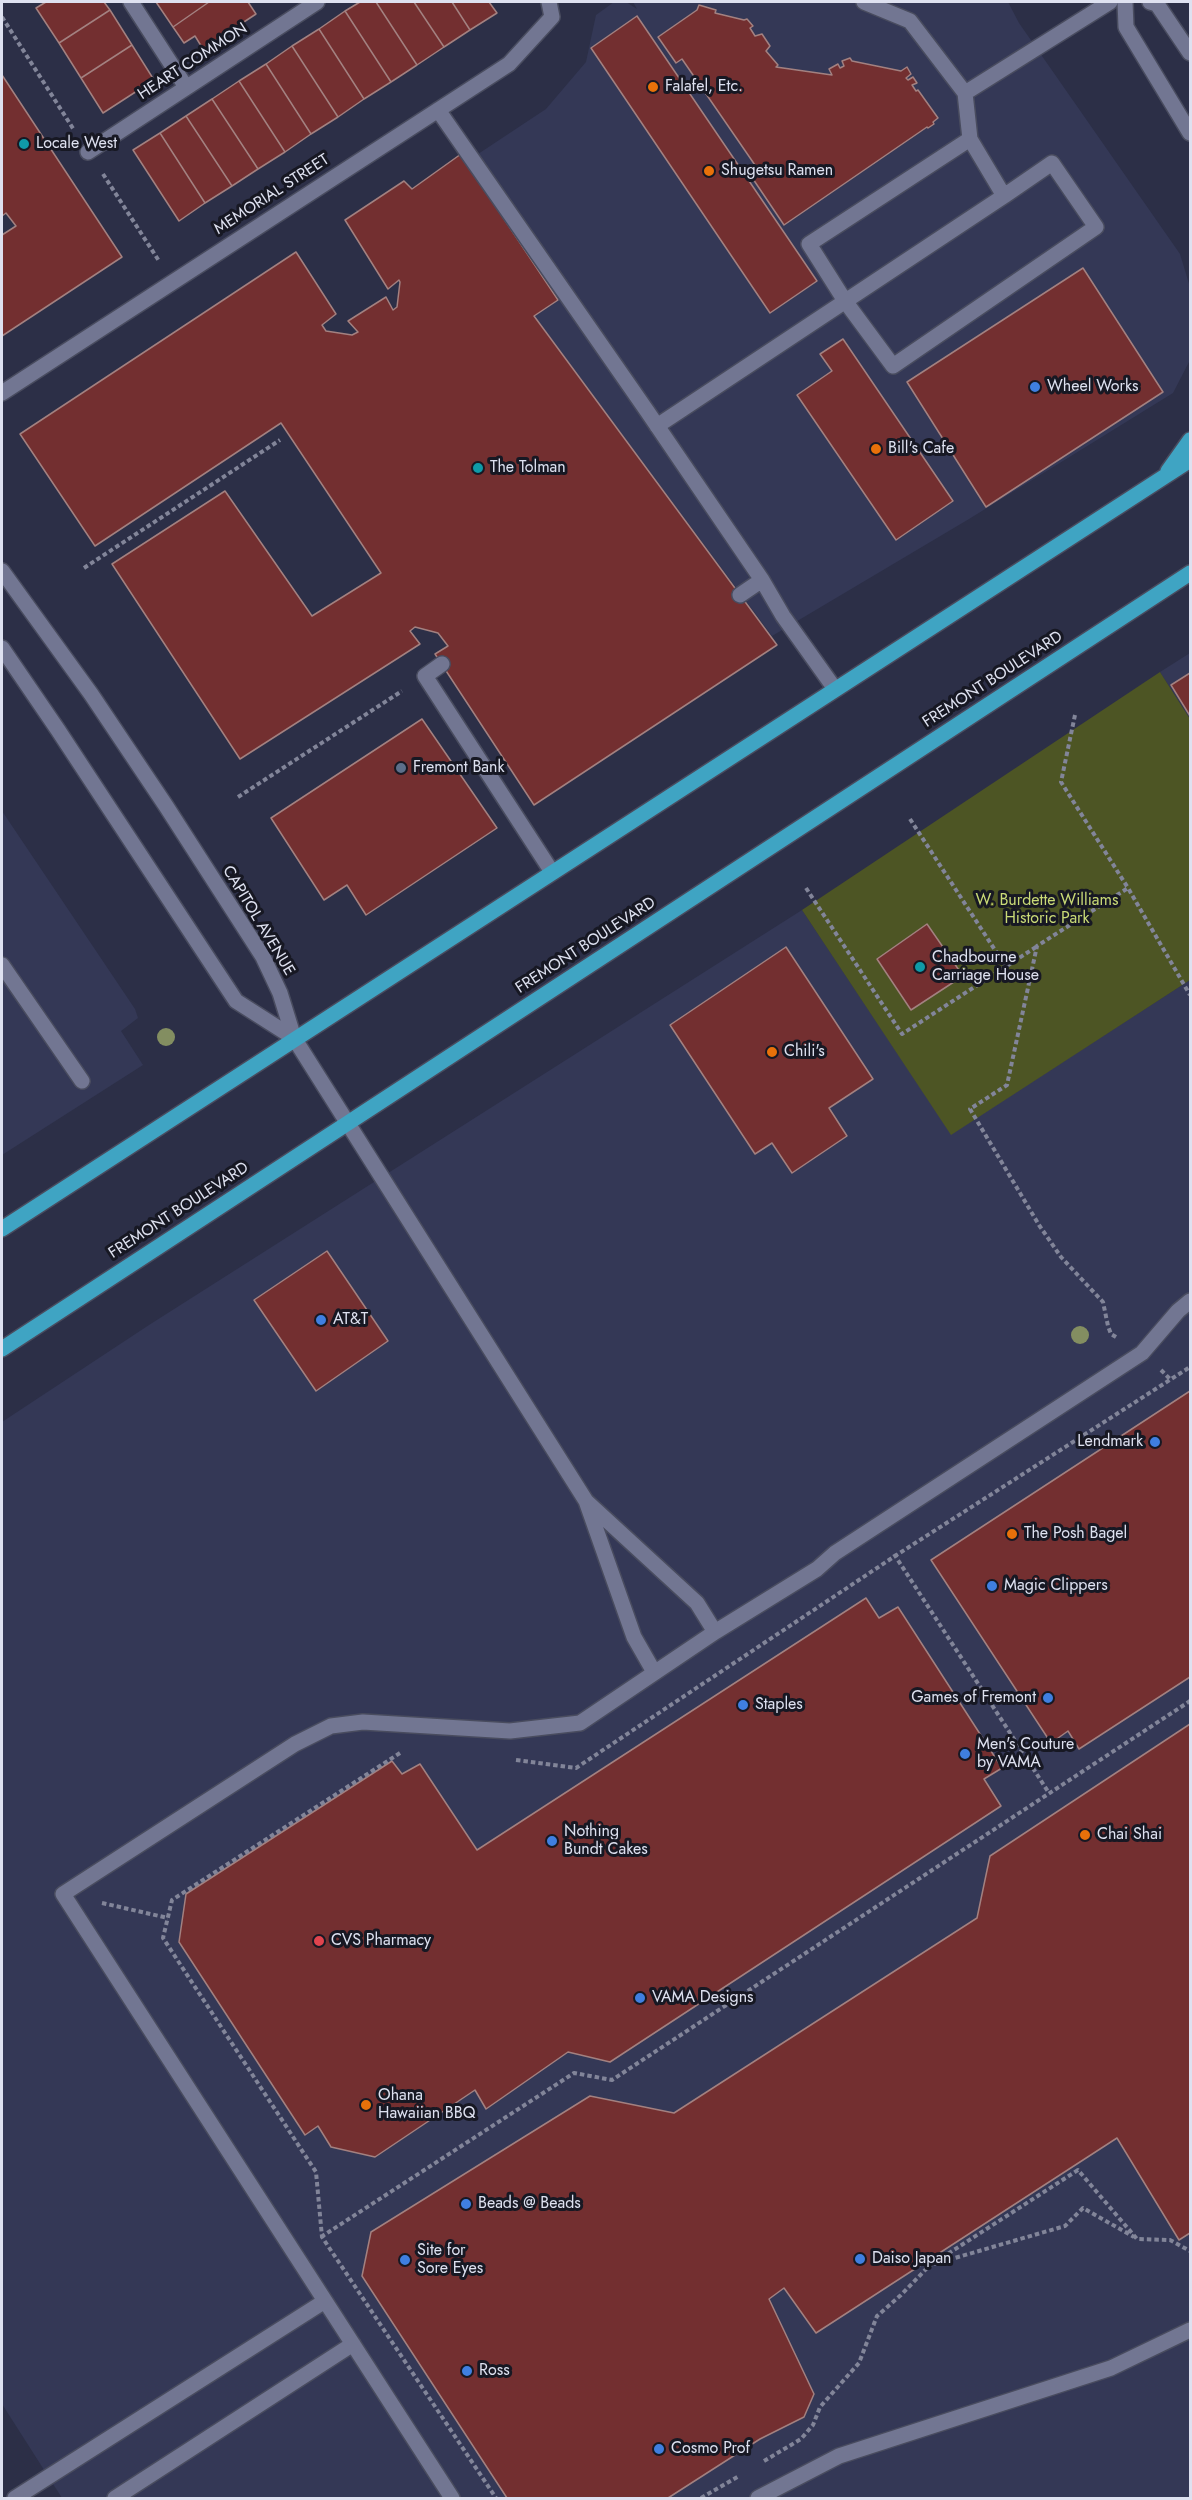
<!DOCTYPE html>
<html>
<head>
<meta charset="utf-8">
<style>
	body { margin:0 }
	#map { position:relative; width:1192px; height:2500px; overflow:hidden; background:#2c2f47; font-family:Jost,sans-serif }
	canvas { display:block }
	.frame { position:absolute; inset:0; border:3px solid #dee1f0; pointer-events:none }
</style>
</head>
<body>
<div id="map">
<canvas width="1192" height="2500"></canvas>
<div class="frame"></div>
</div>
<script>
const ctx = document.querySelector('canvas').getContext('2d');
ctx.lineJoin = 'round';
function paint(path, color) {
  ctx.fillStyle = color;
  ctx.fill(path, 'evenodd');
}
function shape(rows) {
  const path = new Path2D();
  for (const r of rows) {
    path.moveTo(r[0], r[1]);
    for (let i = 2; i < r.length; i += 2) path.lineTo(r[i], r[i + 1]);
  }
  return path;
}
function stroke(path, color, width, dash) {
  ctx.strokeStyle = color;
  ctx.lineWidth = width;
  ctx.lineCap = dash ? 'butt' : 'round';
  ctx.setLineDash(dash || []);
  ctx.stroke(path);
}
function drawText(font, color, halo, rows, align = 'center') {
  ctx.font = font + ' Jost,sans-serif';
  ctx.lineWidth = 6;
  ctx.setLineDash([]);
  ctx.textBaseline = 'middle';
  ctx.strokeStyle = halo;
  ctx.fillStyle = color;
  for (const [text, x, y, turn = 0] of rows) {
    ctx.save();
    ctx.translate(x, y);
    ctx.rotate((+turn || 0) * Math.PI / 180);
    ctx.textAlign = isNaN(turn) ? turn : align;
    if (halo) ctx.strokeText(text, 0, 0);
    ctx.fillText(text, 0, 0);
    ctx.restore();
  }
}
paint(shape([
	[614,2,626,2,637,9,633,2,1008,2,1019,23,1180,254,1190,287,1190,360,1173,393,969,519,772,636,534,316,466,162,546,109,586,62,596,15],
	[1190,653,1190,719,1160,672],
	[2,811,135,1009,138,1018,121,1031,143,1065,2,1155],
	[802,910,951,1134,1190,980,1190,2498,62,2498,2,2404,2,1422,149,1325]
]), '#343856');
paint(shape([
	[1160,672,1190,719,1190,980,951,1135,802,910]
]), '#4d5524');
const building = shape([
	[46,2,104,2,110,10,59,43,36,8,46,2],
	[156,2,209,2,173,27,156,2],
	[209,2,248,2,256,14,203,49,195,36,184,43,173,27,209,2],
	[360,2,376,2,417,65,391,82,345,11,360,2],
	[376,2,414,2,444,47,417,65,376,2],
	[414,2,452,2,470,30,444,47,414,2],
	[452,2,489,2,497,13,470,30,452,2],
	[699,5,716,10,715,13,744,20,747,19,753,26,750,28,755,36,762,34,770,46,766,51,778,65,776,67,832,75,829,69,838,64,840,68,844,66,842,61,850,58,852,61,901,71,907,67,911,74,906,78,908,80,913,77,917,83,912,85,916,91,918,90,938,118,933,122,934,124,928,128,927,127,784,225,749,173,757,168,682,59,676,63,658,37,697,10,699,5],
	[110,10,132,45,81,78,59,43,110,10],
	[345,11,391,82,364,99,319,29,345,11],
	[637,16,817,281,770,313,591,48,637,16],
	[319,29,364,99,338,117,292,46,319,29],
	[132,45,154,80,103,113,81,78,132,45],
	[292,46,338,117,311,134,266,64,292,46],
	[266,64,311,134,285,152,239,81,266,64],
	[2,75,122,257,2,336,2,235,16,226,6,213,2,216,2,75],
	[239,81,285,152,258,169,212,99,239,81],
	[212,99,258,169,232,186,186,116,212,99],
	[186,116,232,186,205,203,160,133,186,116],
	[160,133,205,203,179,221,133,150,160,133],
	[461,154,558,300,534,316,777,645,534,805,435,654,448,646,438,633,415,627,410,631,420,644,240,759,112,564,225,491,312,616,381,573,281,423,95,546,20,434,296,252,336,314,322,325,326,331,352,335,358,332,348,321,386,297,393,310,397,307,400,282,399,280,388,289,345,220,404,181,412,189,461,154],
	[1083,268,1163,392,986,507,907,382,1083,268],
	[843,339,953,501,896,540,797,395,832,371,820,354,843,339],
	[1190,673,1190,716,1171,685,1190,673],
	[422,719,497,828,366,915,347,885,324,900,271,818,422,719],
	[927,924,963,976,911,1010,877,959,927,924],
	[786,947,873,1079,829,1108,847,1136,792,1173,772,1143,755,1154,670,1025,786,947],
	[327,1251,388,1341,316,1391,254,1300,327,1251],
	[1190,1391,1190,1677,1079,1749,1068,1731,1051,1743,931,1560,1190,1391],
	[866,1598,879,1618,898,1607,1002,1768,984,1779,1001,1806,610,2062,568,2052,486,2109,475,2090,375,2157,331,2147,318,2126,305,2135,179,1942,186,1894,392,1761,402,1774,420,1764,477,1850,866,1598],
	[1190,1724,1190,2233,1179,2240,1117,2138,816,2333,784,2288,769,2299,814,2394,804,2417,760,2439,668,2498,507,2498,362,2276,371,2232,590,2096,674,2113,977,1918,990,1856,1190,1724]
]);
paint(building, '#732f30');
stroke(building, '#a38180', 1.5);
const minor = shape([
	[131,2,186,87],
	[1125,2,1126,27,1190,133],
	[1150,2,1157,4,1190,53],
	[965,93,1110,2],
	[438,110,647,411,762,580,783,616,835,689],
	[970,139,809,244,845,301,893,366,1096,227,1052,163,1004,196],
	[88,152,317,2],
	[2,393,509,64,552,17,549,2],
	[657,426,1004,196,970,139,965,93,910,21,864,2],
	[2,571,91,694,166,806,263,957,280,993,294,1038,586,1501,634,1637,654,1672],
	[740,595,762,580],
	[2,648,58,730,236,1001,294,1038],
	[442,664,425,676,552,872],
	[2,965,82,1081],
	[587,1502,697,1603,715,1632],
	[15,2498,325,2301],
	[115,2498,353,2344],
	[452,2498,63,1894,295,1744,331,1726,363,1722,510,1731,580,1723,715,1632,817,1569,835,1553,1142,1353,1178,1311,1190,1301],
	[758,2498,839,2456,1111,2368,1190,2330]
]);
const major = shape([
	[1168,471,1190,440],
	[2,1229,1190,460],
	[2,1349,1190,573]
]);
stroke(minor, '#494c5f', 18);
stroke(major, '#494c5f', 18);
stroke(shape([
	[2,17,74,130],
	[103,174,159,261],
	[84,568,280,440],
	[1075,715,1061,782,1128,888],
	[238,797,402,691],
	[910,819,1006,967],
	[806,888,902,1034,1036,947],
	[1116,1337,1111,1334,1108,1326,1103,1302,1061,1257,1039,1225,970,1109,1007,1085,1037,946,1128,888,1190,995],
	[1161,1370,1171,1380],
	[894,1554,1049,1793],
	[400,1753,172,1900,163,1938,316,2172,322,2237,496,2498],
	[516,1760,576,1768,895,1556,1190,1367],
	[102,1903,168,1918],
	[321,2237,574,2073,612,2080,1190,1701],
	[934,2264,1065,2226,1083,2208,1134,2237],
	[764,2461,801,2439,813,2425,820,2407,859,2363,877,2316,901,2295,929,2266,1078,2170,1137,2239,1170,2240,1190,2251],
	[701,2498,739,2476]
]), '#828599', 4, [4.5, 3]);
stroke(minor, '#727692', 15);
stroke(major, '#3fa4c3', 15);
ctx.fillStyle = '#838e61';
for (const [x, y] of [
	[166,1037],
	[1080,1335]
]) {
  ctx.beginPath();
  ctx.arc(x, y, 9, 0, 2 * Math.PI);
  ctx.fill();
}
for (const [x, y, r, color] of [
	[653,87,6,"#e8710a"],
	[24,144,6,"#0f9aa8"],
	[709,171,6,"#e8710a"],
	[1035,387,6,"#3f7fe0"],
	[876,449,6,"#e8710a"],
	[478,468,6,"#0f9aa8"],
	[401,768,6,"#5c6f8a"],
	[920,967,6,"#0f9aa8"],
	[772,1052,6,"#e8710a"],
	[321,1320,6,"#3f7fe0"],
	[1155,1442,6,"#3f7fe0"],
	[1012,1534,6,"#e8710a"],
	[992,1586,6,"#3f7fe0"],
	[1048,1698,6,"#3f7fe0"],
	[743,1705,6,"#3f7fe0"],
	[965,1754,6,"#3f7fe0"],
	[1085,1835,6,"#e8710a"],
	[552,1841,6,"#3f7fe0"],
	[319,1941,6,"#e0444e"],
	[640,1998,6,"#3f7fe0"],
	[366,2105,6,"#e8710a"],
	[466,2204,6,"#3f7fe0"],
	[860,2259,6,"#3f7fe0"],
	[405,2260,6,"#3f7fe0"],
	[467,2371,6,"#3f7fe0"],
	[659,2449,6,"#3f7fe0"]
]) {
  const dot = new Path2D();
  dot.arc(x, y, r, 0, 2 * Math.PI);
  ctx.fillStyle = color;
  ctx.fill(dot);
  stroke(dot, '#171823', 2);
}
drawText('16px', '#dee1f0', '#171823', [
	["HEART COMMON",193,62,-33],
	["MEMORIAL STREET",272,195,-33],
	["FREMONT BOULEVARD",993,680,-33],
	["CAPITOL AVENUE",258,921,59],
	["FREMONT BOULEVARD",586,946,-33],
	["FREMONT BOULEVARD",179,1211,-33]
]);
drawText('16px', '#dee1f0', '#171823', [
	["Falafel, Etc.",665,87],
	["Locale West",36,144],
	["Shugetsu Ramen",721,171],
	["Wheel Works",1047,387],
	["Bill's Cafe",888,449],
	["The Tolman",490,468],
	["Fremont Bank",413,768],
	["Chadbourne",932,958],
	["Carriage House",932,976],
	["Chili's",784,1052],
	["AT&T",333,1320],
	["Lendmark",1143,1442,"right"],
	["The Posh Bagel",1024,1534],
	["Magic Clippers",1004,1586],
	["Games of Fremont",1036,1698,"right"],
	["Staples",755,1705],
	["Men's Couture",977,1745],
	["by VAMA",977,1763],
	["Nothing",564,1832],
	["Bundt Cakes",564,1850],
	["Chai Shai",1097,1835],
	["CVS Pharmacy",331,1941],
	["VAMA Designs",652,1998],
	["Ohana",378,2096],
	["Hawaiian BBQ",378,2114],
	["Beads @ Beads",478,2204],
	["Site for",417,2251],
	["Sore Eyes",417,2269],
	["Daiso Japan",872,2259],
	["Ross",479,2371],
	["Cosmo Prof",671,2449]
], 'left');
drawText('16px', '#cadb77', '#171823', [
	["W. Burdette Williams",1047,901],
	["Historic Park",1047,919]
]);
</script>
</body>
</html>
